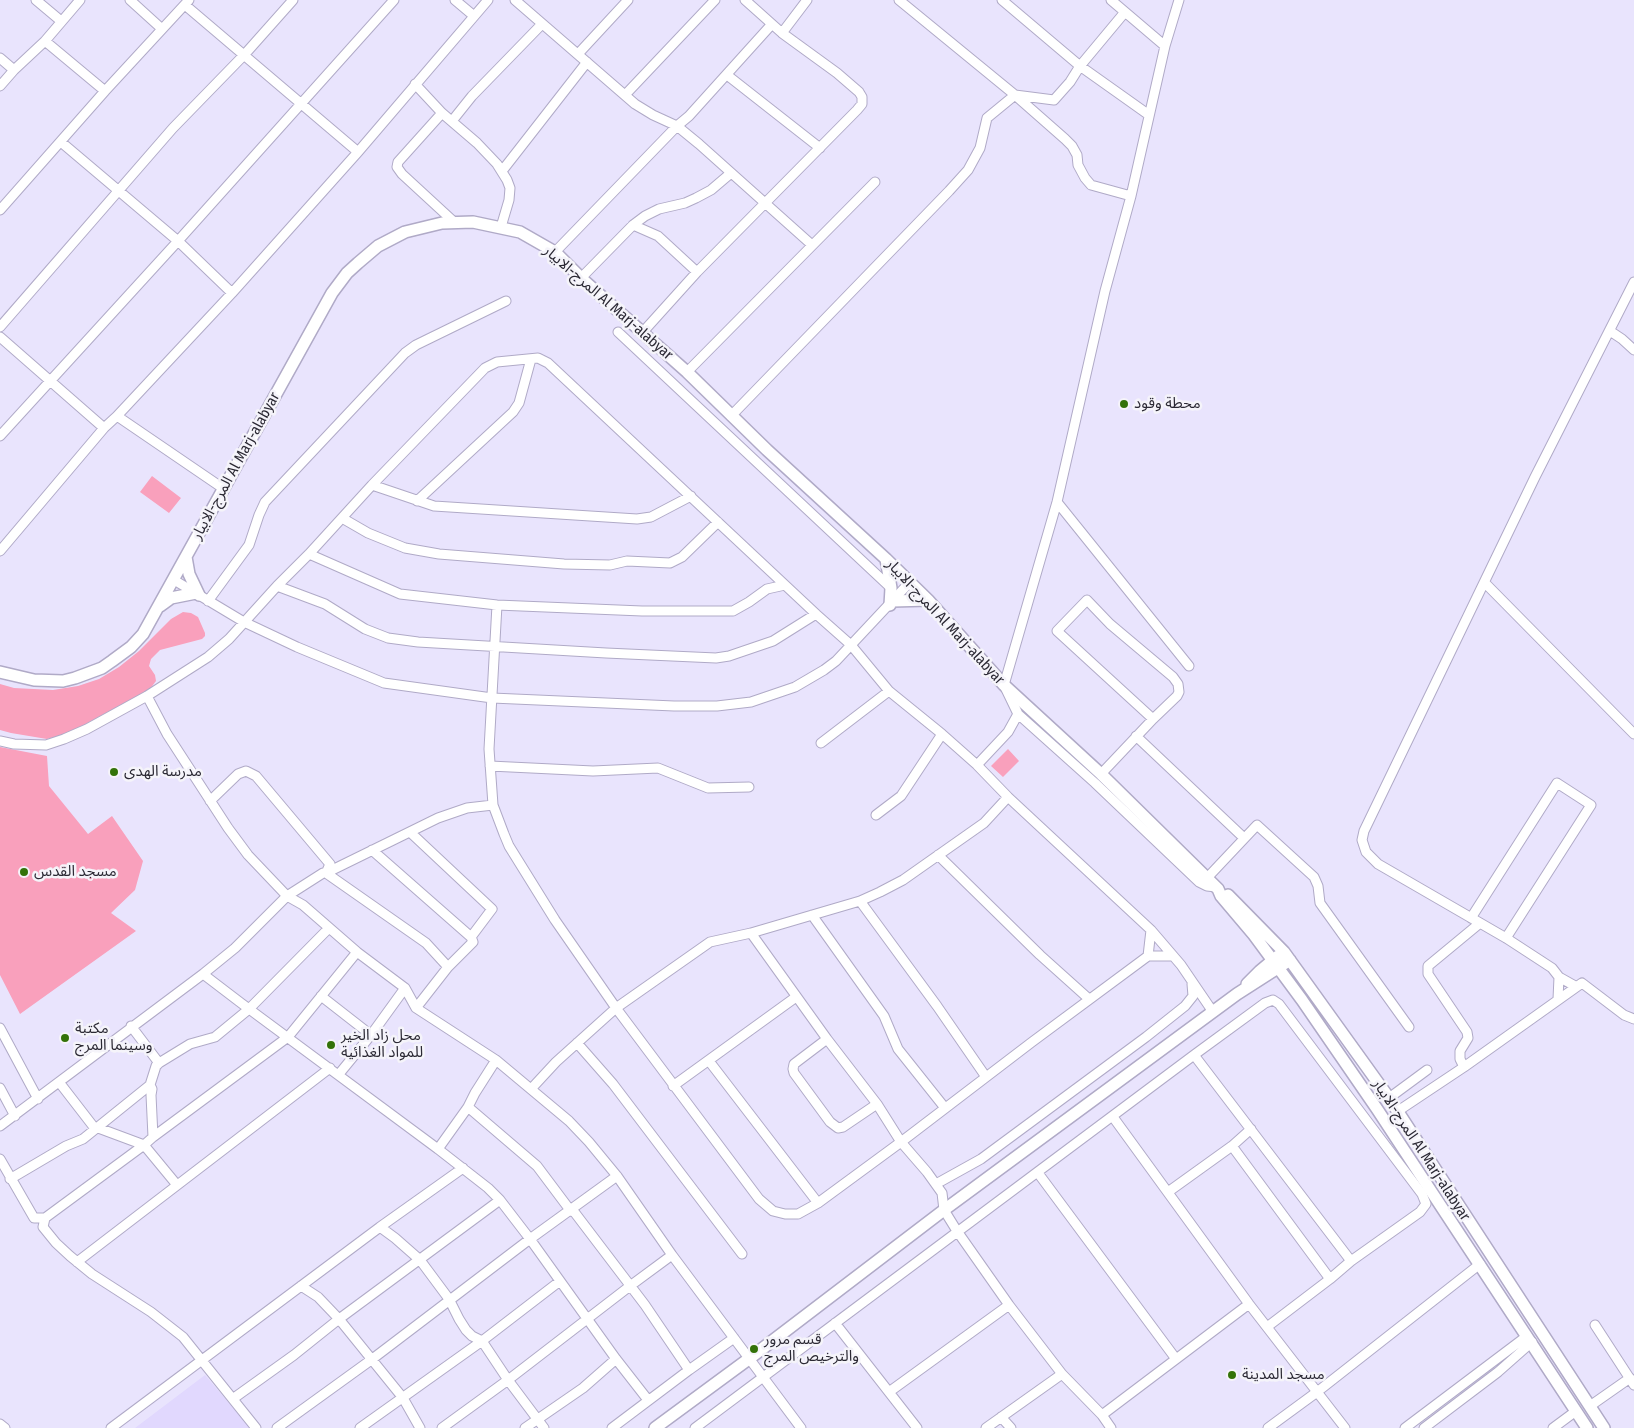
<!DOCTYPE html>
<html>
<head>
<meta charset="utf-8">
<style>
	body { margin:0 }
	canvas { display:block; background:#e9e4fd }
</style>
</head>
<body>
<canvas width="1634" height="1428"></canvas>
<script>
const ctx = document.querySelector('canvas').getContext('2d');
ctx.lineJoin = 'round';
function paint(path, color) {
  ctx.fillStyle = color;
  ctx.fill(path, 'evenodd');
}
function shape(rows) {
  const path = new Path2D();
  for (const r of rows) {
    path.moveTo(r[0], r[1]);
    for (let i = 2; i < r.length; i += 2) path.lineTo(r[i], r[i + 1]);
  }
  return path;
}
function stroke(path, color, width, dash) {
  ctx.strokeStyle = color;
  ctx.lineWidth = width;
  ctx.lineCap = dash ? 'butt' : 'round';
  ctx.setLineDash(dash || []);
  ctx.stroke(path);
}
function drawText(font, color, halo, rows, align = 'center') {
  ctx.font = font + ' "Fira Sans Condensed","Noto Sans Arabic",sans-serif';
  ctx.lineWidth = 5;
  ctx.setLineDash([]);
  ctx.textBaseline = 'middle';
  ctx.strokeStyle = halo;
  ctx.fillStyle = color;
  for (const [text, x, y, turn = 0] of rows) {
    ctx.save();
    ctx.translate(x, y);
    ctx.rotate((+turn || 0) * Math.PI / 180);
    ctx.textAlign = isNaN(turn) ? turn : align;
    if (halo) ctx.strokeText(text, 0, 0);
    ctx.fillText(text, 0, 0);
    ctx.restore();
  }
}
paint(shape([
	[205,1375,250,1428,135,1428]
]), '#e1d8fe');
paint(shape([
	[152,476,181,498,169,513,140,492],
	[183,612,191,613,198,617,205,633,205,636,202,639,160,650,151,659,149,666,155,675,156,681,150,689,69,733,47,739,11,733,0,730,0,684,14,688,53,690,78,686,99,679,119,667,139,651,171,619],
	[0,747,47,756,49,786,88,834,112,816,143,861,135,890,111,913,136,931,20,1014,0,975],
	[1008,749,1019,761,1003,777,991,766]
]), '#f9a0bc');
const minor = shape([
	[36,0,61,21],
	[130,0,162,29],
	[455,0,474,16],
	[515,0,635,104,653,115,677,126,699,144,812,245],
	[899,0,1015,95,1065,139,1072,146,1077,155,1078,165,1085,178,1091,185,1131,196],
	[1002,0,1080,66,1149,115],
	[1111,0,1165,46],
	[185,5,358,152],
	[782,33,807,0],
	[45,41,105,91],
	[578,54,628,0],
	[0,58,14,70],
	[727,75,820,148],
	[415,84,442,113,477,143,497,164,507,180,510,188,509,200,501,227],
	[0,86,14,70,45,41,80,0],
	[625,95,715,0],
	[442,113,398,162,397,167,402,174,453,221],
	[452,121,472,96,542,24],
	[61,142,178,241,232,293],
	[502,171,587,62],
	[0,210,105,91,189,0],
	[633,225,645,216,659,209,685,203,696,198,711,190,731,173],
	[555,252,677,126,689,116,772,24],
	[581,278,633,225,658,236,697,272],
	[0,327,173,128,245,54,293,0],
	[1610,331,1622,339,1634,350],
	[618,332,891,588],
	[642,333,697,272,857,110,862,104,862,97,859,92,837,73,782,33,745,0],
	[0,337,104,428],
	[687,372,875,182],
	[117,416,224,489],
	[731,416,949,191,968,170,980,148,987,118,1015,95,1054,100,1070,82,1080,66,1125,12],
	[0,436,178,241,394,0],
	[372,485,434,506,637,519,651,517,691,496],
	[417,501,513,412,519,403,531,359],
	[1057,502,1189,666],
	[342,518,368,533,405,548,439,554,564,564,610,565,627,561,670,563,682,557,718,522],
	[0,551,104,428,117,416,232,293,358,152,488,0],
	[309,554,400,594,497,605,642,611,733,611,749,602,767,589,785,585],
	[174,580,244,622,297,647,384,683,492,698,674,706,717,706,751,702,795,687,824,670,836,661,910,582],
	[1485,583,1634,734],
	[277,586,325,604,365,629,388,638,418,642,606,653,716,658,729,656,773,641,816,614],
	[208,601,249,545,259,515,265,502,405,353,416,345,506,301],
	[497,605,489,749,493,805,504,834,509,846,555,920,616,1008,759,1199,773,1211,785,1214,798,1214,818,1203,901,1142,1032,1042,1148,956,1151,930],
	[147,696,167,734,228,828,248,855,287,896,303,905,357,952,405,988,416,1008,496,1060,569,1121,589,1142,617,1176,672,1255,801,1428],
	[1018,714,1095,783,1199,882,1207,886,1216,887],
	[1136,736,1244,838],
	[0,741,14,744,46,745,64,739,87,729,147,696,208,657,229,639,277,586,309,554,372,485,485,368,497,362,538,358,548,363,816,614,851,645,889,691,942,734,977,765,1008,797,1151,930,1181,965,1213,1012],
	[821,743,889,691],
	[977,765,1008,732,1018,714,1004,685,1057,502,1105,291,1131,196,1165,46,1179,0],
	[490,766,593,771,658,768,708,788,749,787],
	[1101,774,1153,719,1177,696,1179,692,1178,684,1173,677,1110,624,1087,600,1057,631,1153,719],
	[210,801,238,774,246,771,256,776,330,864,326,873,426,943,448,967,416,1008],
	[876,815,901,796,942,734],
	[411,833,492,909,471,937,473,942,448,967],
	[372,850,471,937],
	[938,855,1040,955,1089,999],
	[1207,878,1257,825,1314,877,1318,886,1320,903,1409,1027],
	[860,901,937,1006,986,1077],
	[812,915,884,1016,898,1049,945,1108],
	[1471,918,1557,783,1591,805,1506,938],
	[751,933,827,1039,877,1104,901,1142,927,1172,942,1193,944,1210,957,1231,1009,1305,1062,1374,1102,1415,1111,1428],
	[1148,956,1173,956],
	[203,974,241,1003,438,1149,488,1188,500,1200,530,1239,616,1359,648,1400],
	[1575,986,1559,977,1552,968,1506,938,1378,864,1366,852,1362,840,1364,831,1535,477,1634,282],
	[321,996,371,1035],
	[1558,999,1559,977],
	[131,1026,159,1063,156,1066,150,1085,152,1089,151,1095,153,1137],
	[0,1028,38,1099],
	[827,1039,794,1064,793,1069,794,1073,830,1122,838,1128,843,1127,877,1104],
	[577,1043,613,1084,742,1254],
	[1194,1055,1351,1261],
	[709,1061,818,1203],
	[159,1063,190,1044,215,1037,249,1009,329,928],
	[1464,1067,1460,1059,1460,1051,1468,1038,1467,1032,1428,974,1428,966,1480,923],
	[339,1074,371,1035,405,988],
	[59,1082,93,1126,144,1145,177,1185],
	[673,1086,796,997],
	[0,1088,15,1116],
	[531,1089,556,1062,616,1008,710,942,751,933,860,901,880,892,903,880,984,823,1008,797],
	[1389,1098,1427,1070],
	[468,1107,537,1166,570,1210,575,1213,645,1305,689,1370],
	[1398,1111,1464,1067,1582,983,1624,1015,1634,1019],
	[1113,1117,1249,1304,1345,1428],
	[0,1126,203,974,235,948,287,896,323,873,326,873,438,818,467,808,493,805],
	[1232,1146,1330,1279],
	[438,1149,468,1107,475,1093,496,1060],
	[0,1159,34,1218,45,1218,43,1227,56,1243,70,1256,92,1274,151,1312,183,1337,256,1428],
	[1038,1173,1176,1359],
	[10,1179,66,1146,83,1139,150,1085],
	[936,1184,981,1159,1146,1037,1185,1006,1193,996,1192,984],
	[1168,1192,1232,1146,1251,1129],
	[45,1218,144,1145,153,1137,288,1037,357,952],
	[380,1227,395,1238,420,1260,449,1299,459,1319,466,1330,472,1336,482,1341,508,1380,544,1428],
	[77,1262,330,1068],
	[301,1286,318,1297,339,1319,403,1398,420,1428],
	[835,1323,917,1428],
	[1595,1325,1634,1385],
	[889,1392,1009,1305],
	[234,1398,294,1355,339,1319,500,1200],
	[1590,1406,1630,1378],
	[1102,1415,1249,1304],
	[1001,1417,1011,1428],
	[0,1424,5,1428],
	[111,1428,380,1227,463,1168],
	[277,1428,371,1360,530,1239,617,1176],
	[360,1428,482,1341,560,1281],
	[442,1428,508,1380,630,1286,672,1255],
	[525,1428,583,1388,616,1359],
	[612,1428,689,1370,734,1338],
	[695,1428,1194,1055,1265,1003,1273,1000,1279,1004,1422,1194,1426,1204,1420,1212,1351,1261,1330,1279,1267,1327],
	[986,1428,1062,1374],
	[1268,1428,1317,1392,1480,1264],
	[1405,1428,1527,1336],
	[1424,1428,1498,1372,1532,1342],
	[1553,1428,1576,1411]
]);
const major = shape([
	[186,557,189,574,199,595],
	[886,559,891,588,890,605],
	[893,601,928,600],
	[160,606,171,598,196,593],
	[0,672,34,680,63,681,75,678,102,668,112,661,131,647,143,634,332,293,347,273,358,263,378,246,405,232,442,223,473,222,520,232,555,252,581,278,687,372,767,450,886,559,928,600,1004,685,1101,774,1218,889,1221,896,1254,935,1302,1000,1377,1109,1587,1428],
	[1228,895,1284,952,1389,1098,1604,1428],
	[1247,984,1260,971,1278,956],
	[655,1428,750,1358,944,1210,1237,994,1290,960]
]);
stroke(minor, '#b0aac7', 11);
stroke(major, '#b0aac7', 14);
stroke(minor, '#fff', 9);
stroke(major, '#fff', 11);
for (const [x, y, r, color] of [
	[1124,404,5,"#337209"],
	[114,772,5,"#337209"],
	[24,872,5,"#337209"],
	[65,1038,5,"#337209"],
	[331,1045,5,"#337209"],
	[754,1349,5,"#337209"],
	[1232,1375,5,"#337209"]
]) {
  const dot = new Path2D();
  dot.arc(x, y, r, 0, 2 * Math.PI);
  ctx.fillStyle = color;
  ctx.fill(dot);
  stroke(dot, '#f5f4fa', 2);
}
drawText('15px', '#2b2934', '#f5f4fa', [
	["المرج-الابيار Al Marj-alabyar",608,303,41],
	["المرج-الابيار Al Marj-alabyar",236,466,-61],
	["المرج-الابيار Al Marj-alabyar",945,622,47],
	["المرج-الابيار Al Marj-alabyar",1421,1150,57]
]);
drawText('15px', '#2b2934', '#f5f4fa', [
	["محطة وقود",1134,404],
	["مدرسة الهدى",124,772],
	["مسجد القدس",34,872],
	["مكتبة",75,1029],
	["وسينما المرج",75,1046],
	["محل زاد الخير",341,1036],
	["للمواد الغذائية",341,1053],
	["قسم مرور",764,1340],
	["والترخيص المرج",764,1357],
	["مسجد المدينة",1242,1375]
], 'left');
</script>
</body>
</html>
